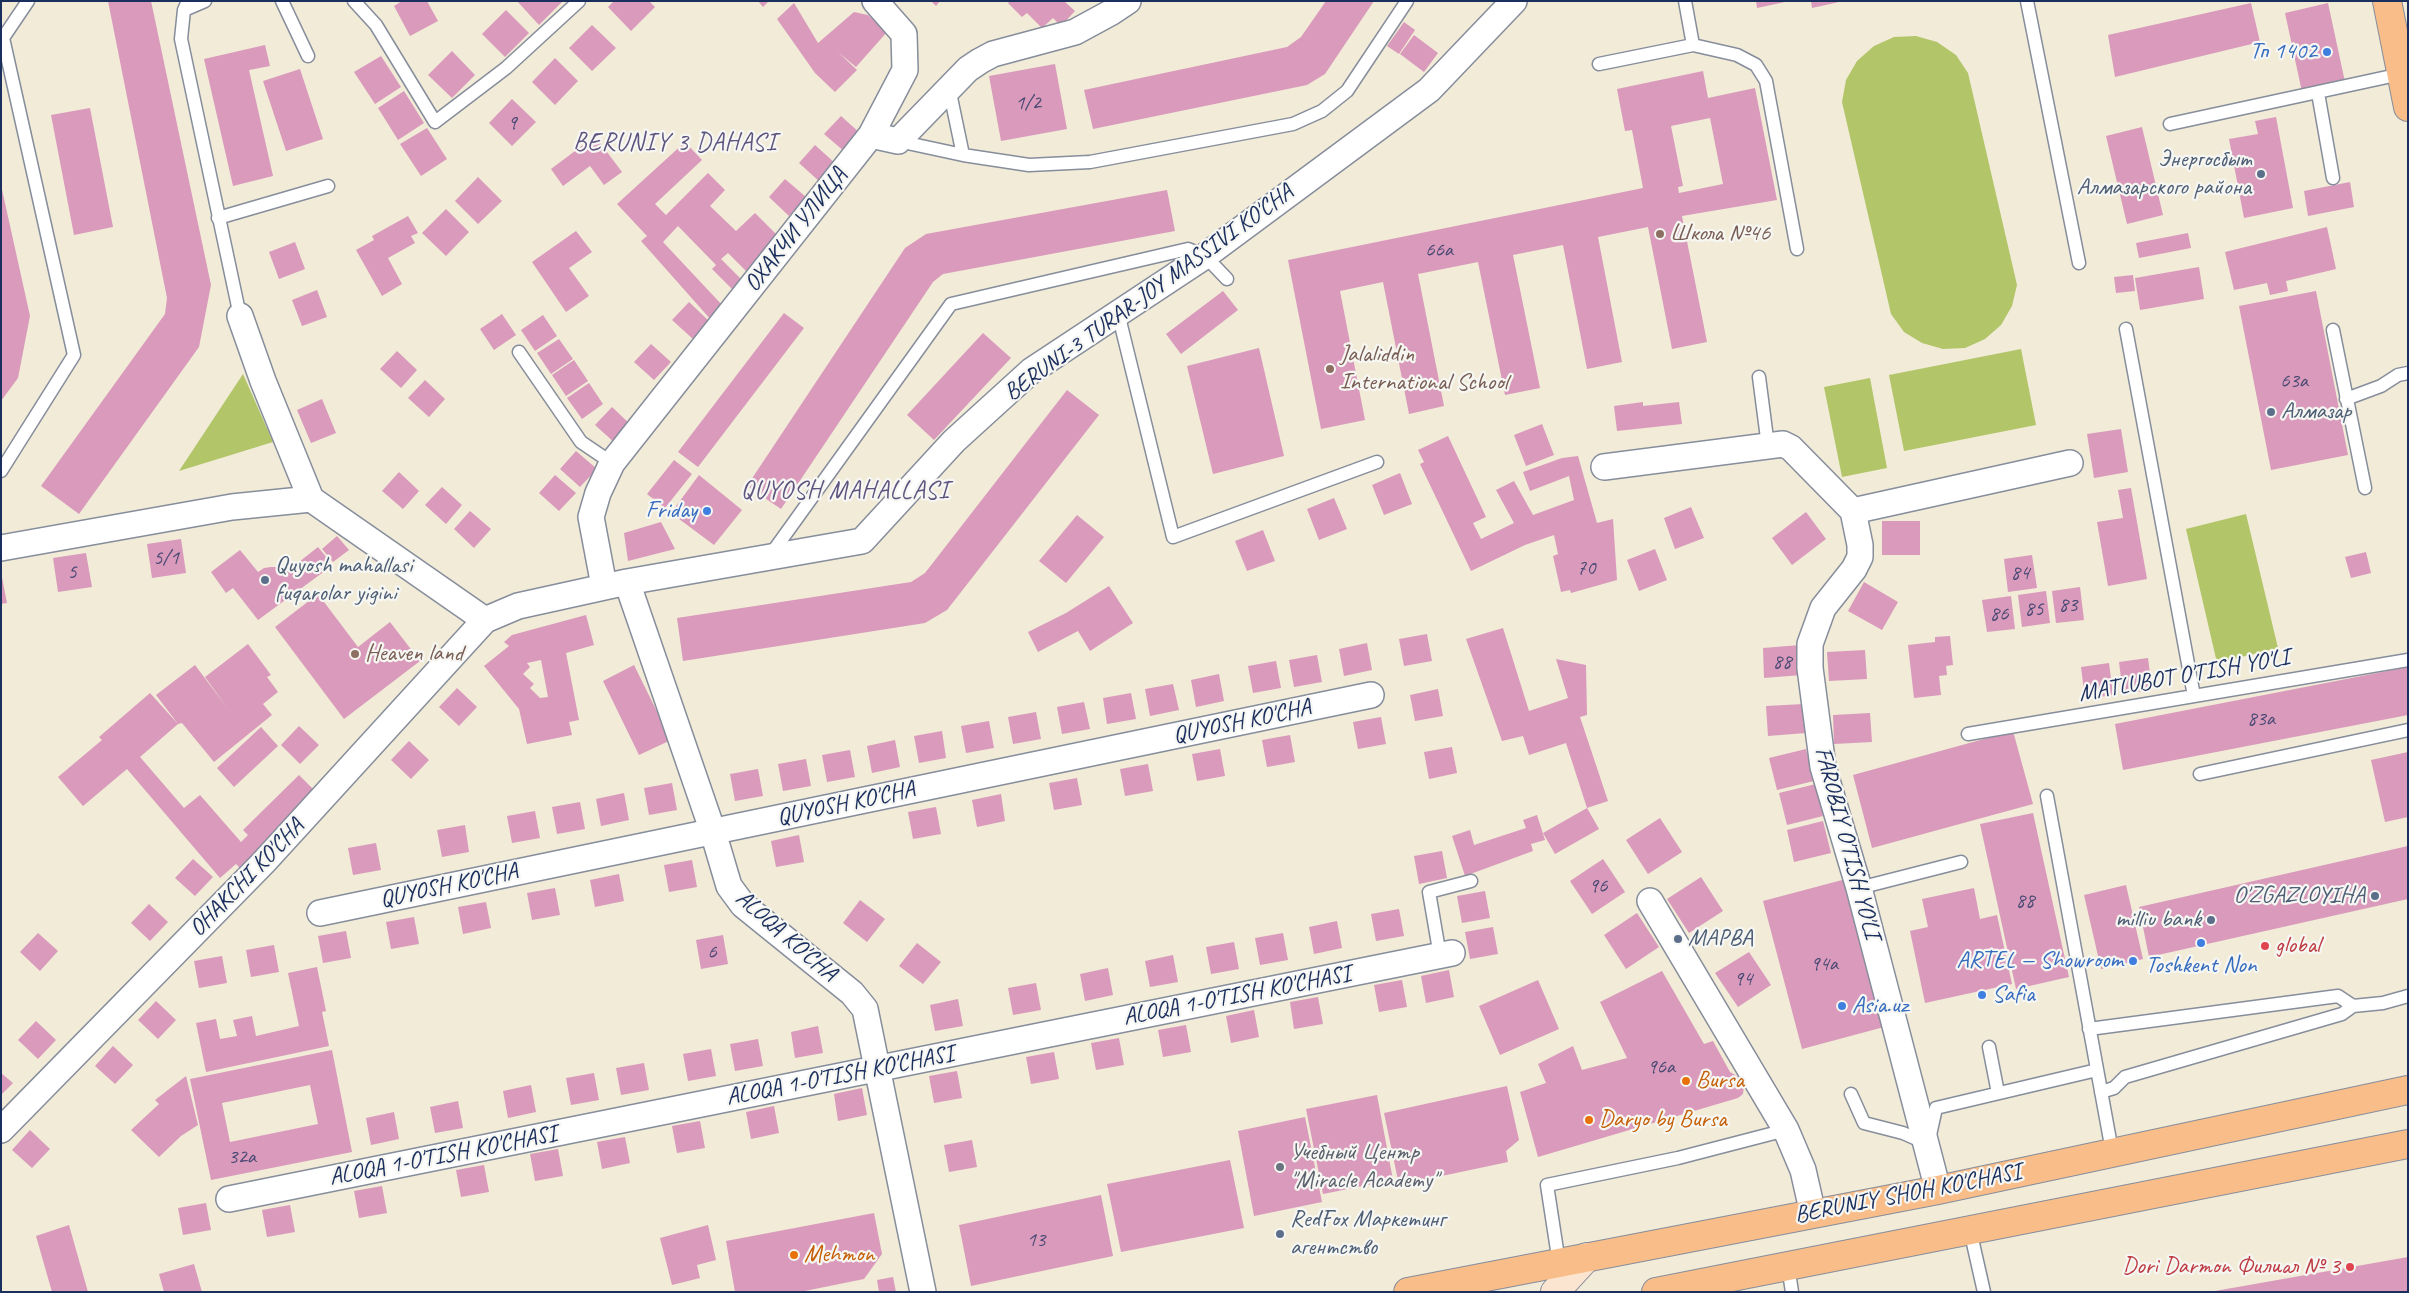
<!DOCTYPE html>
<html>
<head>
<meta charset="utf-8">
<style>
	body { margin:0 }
	#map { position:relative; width:2409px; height:1293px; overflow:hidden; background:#f1ebd8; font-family:Caveat,sans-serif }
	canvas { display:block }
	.frame { position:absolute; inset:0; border:2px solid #1b2f5e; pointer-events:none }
</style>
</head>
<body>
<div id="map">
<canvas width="2409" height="1293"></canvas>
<div class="frame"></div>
</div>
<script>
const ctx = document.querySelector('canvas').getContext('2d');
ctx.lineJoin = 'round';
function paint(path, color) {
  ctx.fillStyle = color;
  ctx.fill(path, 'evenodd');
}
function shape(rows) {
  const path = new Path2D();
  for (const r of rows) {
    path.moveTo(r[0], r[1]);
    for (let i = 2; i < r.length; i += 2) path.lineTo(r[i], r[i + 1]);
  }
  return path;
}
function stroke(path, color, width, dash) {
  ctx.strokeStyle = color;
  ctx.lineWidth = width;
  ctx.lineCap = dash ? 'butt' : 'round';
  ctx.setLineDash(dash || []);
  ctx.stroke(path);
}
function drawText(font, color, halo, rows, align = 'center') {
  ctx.font = font + ' Caveat,sans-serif';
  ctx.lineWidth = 4.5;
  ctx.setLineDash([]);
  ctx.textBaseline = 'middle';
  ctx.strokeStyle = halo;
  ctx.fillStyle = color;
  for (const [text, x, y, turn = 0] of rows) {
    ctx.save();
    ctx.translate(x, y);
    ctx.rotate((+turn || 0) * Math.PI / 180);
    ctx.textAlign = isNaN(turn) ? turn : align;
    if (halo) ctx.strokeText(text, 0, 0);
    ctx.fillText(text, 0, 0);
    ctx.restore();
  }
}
paint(shape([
	[1916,36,1937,42,1956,55,1968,73,2017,285,2012,306,2001,325,1985,339,1965,348,1943,349,1922,343,1904,332,1891,314,1842,102,1846,80,1857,61,1874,46,1894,37],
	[2021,349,2036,425,1904,451,1889,375],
	[243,374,273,442,179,471],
	[1870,378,1887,468,1842,477,1824,387],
	[2246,514,2278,648,2217,663,2186,529]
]), '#b2c568');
paint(shape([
	[108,1,151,1,211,285,199,347,79,514,41,486,165,314,167,298],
	[402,1,427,1,438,21,410,36,394,6],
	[517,1,563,1,539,25],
	[614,1,649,1,655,7,631,31,608,7],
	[758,1,769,1,763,7],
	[931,1,940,1,936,6],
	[1010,1,1064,1,1075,11,1061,26,1053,18,1042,28,1027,13,1022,17,1008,3],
	[1326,1,1374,1,1325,74,1307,85,1093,129,1084,90,1287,47,1301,37],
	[1756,1,1785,1,1785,2,1757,8],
	[1811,1,1839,1,1839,2,1812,8],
	[794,3,818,43,854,12,868,15,887,32,856,67,838,52,857,70,835,92,815,73,777,19],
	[2251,3,2260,42,2115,77,2108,35],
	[2328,3,2345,82,2302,92,2285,13],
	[506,10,529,33,505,57,482,34],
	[1404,22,1415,30,1399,54,1387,46],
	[592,25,616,48,592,71,569,48],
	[1414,35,1438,53,1424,72,1400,54],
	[265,45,270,66,249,70,273,176,233,186,204,59],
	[452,51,475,75,452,98,428,75],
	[381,56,401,87,375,104,354,72],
	[555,58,578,81,555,105,532,82],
	[1055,64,1067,129,1001,141,989,76],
	[300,69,323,139,286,151,263,81],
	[1703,71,1708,98,1755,88,1777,200,1682,216,1707,342,1672,349,1648,227,1598,237,1622,362,1587,369,1563,245,1513,255,1540,388,1505,395,1478,262,1418,274,1444,406,1409,414,1383,282,1340,291,1365,420,1321,429,1288,260,1643,188,1632,130,1625,131,1617,89],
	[1710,118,1723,184,1679,193,1678,187,1683,186,1671,126],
	[404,91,424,123,398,140,378,108],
	[512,99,536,122,512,146,489,123],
	[90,108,113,227,74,235,51,115],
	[841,116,861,134,845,152,824,134],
	[2276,117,2293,208,2244,218,2229,139,2258,134,2255,121],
	[2142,127,2163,215,2127,224,2106,136],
	[427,128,447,159,421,176,400,144],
	[595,136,622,172,604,185,590,166,563,186,551,169],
	[685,142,702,160,655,204,666,215,708,173,725,190,710,206,736,231,755,213,785,243,751,276,728,253,721,259,743,281,733,290,712,269,716,265,678,226,663,242,723,306,712,321,641,241,647,236,617,204],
	[815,145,836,164,820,182,799,163],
	[478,177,502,201,478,224,455,201],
	[785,179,806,197,789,216,769,197],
	[2350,182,2354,207,2308,216,2304,191],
	[1,185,30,316,18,378,1,401],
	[1167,190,1175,231,943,274,933,282,781,509,747,486,905,248,926,234],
	[446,209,469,232,446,256,422,233],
	[408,216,418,233,411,236,415,243,388,258,402,284,382,296,356,250,374,240,372,236],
	[2327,227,2336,269,2286,281,2288,291,2270,295,2267,283,2234,290,2225,252],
	[576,231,592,252,569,268,589,296,566,312,532,262],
	[2188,233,2191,248,2139,258,2136,243],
	[295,242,305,269,279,279,269,252],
	[2199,267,2204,299,2140,310,2135,278],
	[2133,275,2135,291,2116,293,2114,277],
	[317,290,327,317,302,326,292,300],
	[1223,291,1238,310,1181,354,1166,334],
	[2316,291,2348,455,2271,470,2239,306],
	[689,302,709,321,693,339,672,320],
	[784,313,804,328,698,467,678,452],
	[502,314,516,335,494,350,480,329],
	[543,315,557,336,535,351,521,330],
	[983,333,1011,358,934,440,907,415],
	[559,339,573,359,551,374,537,353],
	[651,344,671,362,654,380,634,362],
	[1259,348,1284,456,1213,474,1187,366],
	[397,351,417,370,401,388,380,369],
	[574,360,588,381,566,396,552,375],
	[425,380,445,399,429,417,408,398],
	[589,383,603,404,582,419,567,398],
	[1067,390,1099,415,947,610,925,623,683,661,677,618,911,582,925,573],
	[322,399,336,433,311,443,297,410],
	[1643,402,1643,406,1679,402,1682,424,1617,431,1614,406],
	[612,407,632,426,616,444,595,425],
	[1542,424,1554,455,1526,466,1514,435],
	[2121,429,2128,472,2094,478,2087,434],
	[1448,436,1486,517,1473,523,1481,539,1514,523,1496,490,1514,481,1533,515,1574,500,1569,476,1530,491,1523,472,1562,458,1578,456,1597,523,1613,519,1617,580,1571,593,1570,590,1561,592,1553,556,1558,554,1554,535,1525,545,1471,571,1420,464,1424,462,1418,450],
	[576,451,597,469,580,487,560,469],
	[674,460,692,474,665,508,647,494],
	[399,472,419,491,403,509,382,491],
	[1400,473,1412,504,1384,515,1372,485],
	[555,475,576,493,559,511,539,493],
	[699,475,742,510,714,545,671,513],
	[442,487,462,505,446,524,425,505],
	[2131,488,2147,579,2108,586,2097,522,2123,518,2118,490],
	[1334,498,1347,529,1319,540,1307,509],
	[1691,507,1704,538,1675,549,1664,518],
	[470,511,491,529,474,548,454,529],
	[1806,512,1826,539,1792,565,1772,538],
	[1077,515,1104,537,1066,583,1039,561],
	[1882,521,1920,521,1920,555,1882,555],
	[661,522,675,549,628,561,624,533],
	[1263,530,1275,561,1247,571,1235,541],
	[337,536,349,550,333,562,322,549],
	[181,539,186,573,152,578,147,544],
	[318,547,333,565,258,620,233,588,226,593,211,572,240,550,258,572,264,568,271,567,278,567,285,573],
	[1655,549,1667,580,1639,591,1627,560],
	[2366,552,2371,573,2351,578,2345,557],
	[86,553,92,587,58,592,53,558],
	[2032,555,2037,588,2008,592,2004,559],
	[1,572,7,603,1,604],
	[1864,582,1898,602,1882,630,1848,611],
	[1109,586,1133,623,1090,651,1078,631,1038,652,1028,632,1066,613],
	[2080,587,2084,620,2056,623,2052,591],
	[2046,591,2050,623,2022,627,2018,595],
	[318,594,358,647,390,622,420,661,344,719,275,627],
	[2011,596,2015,629,1987,632,1982,600],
	[586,615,594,645,566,653,579,720,569,722,572,735,527,744,519,709,484,666,509,646,504,642,512,635],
	[541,660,548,697,540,698,530,688,534,684,523,674,530,667,527,663],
	[1503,628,1529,711,1568,698,1556,659,1586,665,1587,715,1580,717,1608,801,1587,808,1566,743,1529,755,1523,736,1502,741,1466,639],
	[1427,634,1432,661,1404,666,1399,639],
	[1950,636,1953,665,1946,666,1947,675,1939,676,1941,695,1914,698,1908,645,1935,642,1935,637],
	[1367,643,1372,670,1344,676,1339,649],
	[248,644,271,675,267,677,278,692,263,704,272,715,214,762,182,723,178,724,156,695,195,665,228,709,205,677],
	[1800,645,1802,675,1764,678,1763,648],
	[1865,650,1867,679,1829,681,1827,652],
	[1317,655,1322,682,1294,687,1289,660],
	[2148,658,2152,690,2123,694,2119,662],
	[1276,661,1281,688,1253,693,1248,666],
	[2109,663,2113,695,2085,699,2081,667],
	[634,665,671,740,639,755,603,681],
	[2408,667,2408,715,2123,770,2115,724],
	[1219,674,1224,701,1196,707,1191,680],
	[1173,684,1179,710,1150,716,1145,689],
	[457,688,477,707,459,726,439,707],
	[1438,689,1443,716,1415,721,1410,695],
	[150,693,178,724,140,757,184,808,200,795,241,842,248,835,243,830,299,775,321,797,245,873,236,864,220,878,127,769,83,806,58,777,102,740,99,737],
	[1131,693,1136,719,1107,724,1103,698],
	[1084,702,1090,729,1062,734,1057,707],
	[1804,704,1806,733,1768,736,1766,706],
	[1036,712,1041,739,1013,744,1008,717],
	[1870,713,1872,742,1834,744,1833,715],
	[1381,717,1386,744,1358,749,1353,722],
	[989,721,994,748,966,753,961,726],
	[299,726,319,745,300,764,281,745],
	[261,727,278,746,234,787,217,768],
	[942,731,946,758,919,763,914,736],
	[2013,731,2033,804,1872,848,1853,775],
	[1290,735,1295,762,1267,767,1262,740],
	[895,740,900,767,872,773,867,746],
	[409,741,429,760,411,779,391,760],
	[1452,747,1457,773,1429,779,1424,752],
	[1220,749,1225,776,1197,781,1192,754],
	[1806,749,1814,781,1777,790,1769,758],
	[850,750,855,777,827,782,822,755],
	[2408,752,2408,817,2385,822,2371,760],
	[806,759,811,786,783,791,778,764],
	[1148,764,1153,791,1125,796,1120,769],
	[758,769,763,796,735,801,730,774],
	[1077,778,1082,805,1054,810,1049,783],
	[672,783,677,810,649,815,644,788],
	[1816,784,1823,816,1787,825,1779,793],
	[624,793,629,820,601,826,596,799],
	[1001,794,1005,821,977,827,972,800],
	[580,802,585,829,557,834,552,807],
	[936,807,941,834,913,839,908,812],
	[1587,808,1599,829,1555,854,1543,833],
	[535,811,540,838,512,843,507,816],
	[2033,813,2069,977,2016,989,1980,824],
	[1537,815,1545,840,1531,844,1533,851,1465,876,1452,836,1470,830,1474,845,1526,828,1523,820],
	[1660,818,1682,852,1648,874,1626,840],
	[1823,821,1831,853,1794,862,1787,830],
	[465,825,469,852,442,857,437,830],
	[799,835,804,862,776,867,771,841],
	[376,843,381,870,353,875,348,848],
	[2408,846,2408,899,2149,957,2139,907],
	[1442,851,1447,878,1419,884,1414,856],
	[193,859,213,877,195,896,175,878],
	[1603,859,1625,892,1592,914,1570,881],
	[692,860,697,887,669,892,664,865],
	[619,874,624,901,595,907,590,880],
	[1701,877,1723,911,1689,933,1667,899],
	[1846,879,1884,1027,1802,1049,1763,901],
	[2126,885,2143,959,2101,969,2084,895],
	[555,888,560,915,532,920,527,893],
	[1974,888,1980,919,1997,915,2012,984,1925,1003,1910,931,1928,927,1922,899],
	[1485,891,1490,918,1462,923,1457,896],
	[860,900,885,919,867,942,843,923],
	[486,902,491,928,463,934,458,907],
	[149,904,168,922,150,941,131,923],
	[1399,909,1404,936,1376,941,1371,914],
	[1637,913,1659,947,1626,969,1604,935],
	[414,917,419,944,391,949,386,922],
	[1337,921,1342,948,1314,954,1309,927],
	[1493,927,1498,954,1470,959,1465,932],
	[346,931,351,958,323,963,318,936],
	[38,933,58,951,40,971,20,952],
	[1283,933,1288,960,1260,965,1255,938],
	[723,935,728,964,701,969,696,940],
	[1234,942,1239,969,1211,974,1206,947],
	[917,943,941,962,923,984,899,966],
	[274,945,279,972,251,977,246,950],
	[1749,952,1771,985,1738,1007,1715,973],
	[1173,955,1178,982,1150,987,1145,961],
	[222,956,227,983,199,988,194,961],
	[317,967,326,1011,322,1012,329,1046,206,1072,196,1023,216,1019,220,1039,237,1036,233,1020,252,1016,256,1036,299,1026,288,973],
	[1108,968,1113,995,1085,1001,1080,974],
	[1449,970,1454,997,1426,1003,1421,976],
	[1662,971,1704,1044,1713,1041,1730,1072,1739,1077,1744,1086,1743,1094,1738,1098,1538,1157,1520,1092,1546,1083,1538,1064,1573,1046,1582,1070,1627,1058,1600,1002],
	[1402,980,1407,1007,1379,1012,1374,985],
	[1538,980,1559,1029,1500,1055,1479,1006],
	[1036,983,1041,1010,1013,1015,1008,988],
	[1318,997,1323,1024,1294,1029,1290,1002],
	[958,999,963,1026,935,1031,930,1005],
	[156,1001,176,1020,158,1039,138,1020],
	[1254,1010,1259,1037,1231,1043,1226,1016],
	[36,1021,56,1040,38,1059,18,1040],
	[1186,1025,1191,1052,1163,1057,1158,1030],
	[818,1026,823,1053,795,1058,791,1032],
	[1119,1038,1124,1065,1096,1070,1091,1043],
	[758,1039,763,1066,735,1071,730,1044],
	[113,1046,133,1065,115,1084,95,1066],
	[711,1049,716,1076,688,1081,683,1054],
	[332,1050,352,1152,211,1180,190,1079],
	[310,1085,318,1124,230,1142,222,1103],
	[1054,1052,1059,1079,1031,1084,1026,1057],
	[644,1063,649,1090,621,1095,616,1068],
	[957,1071,962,1098,934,1103,929,1076],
	[1,1073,13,1083,1,1095],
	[594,1073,599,1100,571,1105,566,1078],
	[186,1076,198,1125,181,1136,159,1157,131,1130,159,1104,155,1100],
	[531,1085,536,1112,508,1118,503,1091],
	[1507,1086,1519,1140,1506,1151,1508,1162,1399,1185,1384,1113],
	[862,1088,867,1115,838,1121,834,1094],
	[1377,1095,1393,1180,1323,1194,1306,1109],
	[458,1101,463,1128,435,1133,430,1107],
	[774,1106,779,1133,751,1139,746,1112],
	[394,1112,399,1139,371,1145,366,1118],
	[1305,1117,1322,1202,1254,1216,1238,1131],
	[700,1121,705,1148,677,1153,672,1126],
	[30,1130,50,1149,32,1168,12,1150],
	[625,1137,630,1163,602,1169,597,1142],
	[972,1140,977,1167,949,1172,944,1145],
	[558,1149,563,1176,535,1181,530,1154],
	[1230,1160,1244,1228,1121,1252,1107,1184],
	[484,1165,489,1192,461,1197,456,1170],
	[382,1186,387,1213,359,1218,354,1191],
	[1101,1195,1113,1256,971,1286,959,1225],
	[206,1203,211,1230,183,1235,178,1208],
	[290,1205,295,1232,267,1237,262,1210],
	[874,1213,882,1254,864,1279,800,1292,735,1292,726,1241],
	[69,1225,88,1292,52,1292,36,1236],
	[708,1225,716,1260,697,1265,700,1278,672,1285,660,1238],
	[2408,1257,2408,1292,2215,1292,2215,1291],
	[194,1264,202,1292,164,1292,159,1274],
	[893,1277,896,1292,879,1292,877,1280]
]), '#d99abb');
const lane = shape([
	[188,1,184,10,181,39,240,316],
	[282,1,308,56],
	[354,1,376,25,435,122,506,68,579,1],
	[1685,1,1693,45,1737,55,1756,65,1766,81,1797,249],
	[2027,1,2079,263],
	[184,10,205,1],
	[1599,64,1693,45],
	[949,88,963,155],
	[2318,93,2333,178],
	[2170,124,2401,74],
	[898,141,963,155,1029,165,1090,162,1293,124,1322,111,1347,91,1407,1],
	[218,218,328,186],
	[1118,313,1173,537,1377,462],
	[2126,329,2194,696],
	[2333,330,2365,488],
	[519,352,581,442,612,463],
	[1759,377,1768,446],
	[2346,399,2381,386,2398,375,2408,373],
	[1,471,74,355,3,38,28,1],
	[769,557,951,304,1188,249,1205,256,1227,279],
	[1968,734,2408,660],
	[2200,774,2408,730],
	[2047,796,2112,1151],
	[1859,888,1961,862],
	[1440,956,1429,892,1471,881],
	[2353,1006,2383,1003,2408,996],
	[2089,1029,2338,996,2353,1006,2342,1014,2125,1077,2114,1088,2101,1092],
	[1989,1047,1998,1093],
	[1851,1094,1864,1123,1903,1133,1928,1144,1936,1108,2097,1070],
	[1970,1230,1984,1292],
	[1559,1263,1547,1185,1678,1158,1786,1130],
	[1788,1266,1792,1292]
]);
const street = shape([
	[871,135,905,70,904,34,875,1],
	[240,316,263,381,311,499],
	[1604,467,1783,444,1791,448,1853,511,1860,545,1860,557,1854,569,1823,608,1810,644,1810,668,1823,767,1859,888,1938,1190],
	[1853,511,2070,463],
	[1,548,232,507,311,499,485,620],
	[627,582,713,832,729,886,743,905,852,993,865,1009,923,1292],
	[604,586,591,517,598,493,612,463,871,135,898,141,968,69,980,61,993,54,1075,32,1110,13,1128,1],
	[1650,901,1786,1130,1803,1170,1813,1214],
	[320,913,1371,695],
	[1,1130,263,863,485,620,518,606,627,582,862,541,954,441,1031,371,1205,256,1429,90,1514,1],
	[229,1199,1452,953]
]);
const secondary = shape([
	[1555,1292,1587,1257]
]);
const primary = shape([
	[2387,1,2408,107],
	[1408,1292,1938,1190,2408,1090],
	[1656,1292,2408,1144]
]);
stroke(lane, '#868d9b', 15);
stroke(street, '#868d9b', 28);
stroke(secondary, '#868d9b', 30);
stroke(primary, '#868d9b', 30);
stroke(lane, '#fff', 12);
stroke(street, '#fff', 25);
stroke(secondary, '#fce5d0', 28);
stroke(primary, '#f8bd89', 28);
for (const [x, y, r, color] of [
	[2327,52,5,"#3f7fe0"],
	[2261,174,5,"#5c6f8a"],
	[1660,234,5,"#8d6e63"],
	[1330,369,5,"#8d6e63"],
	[2271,412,5,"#5c6f8a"],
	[707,511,5,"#3f7fe0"],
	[265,580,5,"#5c6f8a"],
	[355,654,5,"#8d6e63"],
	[2375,896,5,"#5c6f8a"],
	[2211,920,5,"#5c6f8a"],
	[1678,939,5,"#5c6f8a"],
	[2201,943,5,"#3f7fe0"],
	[2265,946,5,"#e0444e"],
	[2133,961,5,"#3f7fe0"],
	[1982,995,5,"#3f7fe0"],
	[1842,1006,5,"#3f7fe0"],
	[1686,1081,5,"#e8710a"],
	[1589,1120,5,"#e8710a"],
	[1280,1167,5,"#6b7280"],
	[1280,1234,5,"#5c6f8a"],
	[794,1255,5,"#e8710a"],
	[2350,1267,5,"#e0444e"]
]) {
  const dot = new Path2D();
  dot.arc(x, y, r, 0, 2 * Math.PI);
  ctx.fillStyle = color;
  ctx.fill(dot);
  stroke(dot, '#f6f6f2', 2);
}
drawText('21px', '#4a4a75', null, [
	["1/2",1028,103],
	["9",512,123],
	["66a",1439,250],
	["63a",2294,381],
	["5/1",166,558],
	["70",1586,568],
	["5",72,572],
	["84",2020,573],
	["83",2068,605],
	["85",2034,609],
	["86",1999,614],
	["88",1782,662],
	["83a",2261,719],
	["96",1598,886],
	["88",2025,901],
	["6",712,952],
	["94a",1824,964],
	["94",1743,979],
	["96a",1661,1067],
	["32a",242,1157],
	["13",1036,1240]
]);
drawText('24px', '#366cbe', '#f6f6f2', [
	["Тп 1402",2317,52],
	["Friday",697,511],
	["ARTEL — Showroom",2123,961],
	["Toshkent Non",2201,966,"center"],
	["Safia",1992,995,"left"],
	["Asia.uz",1852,1006,"left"]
], 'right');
drawText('24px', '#4e5e75', '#f6f6f2', [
	["Энергосбыт",2251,160,"right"],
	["Алмазарского района",2251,188,"right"],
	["Алмазар",2281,412],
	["Quyosh mahallasi",275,566],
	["fuqarolar yigini",275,594],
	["O'ZGAZLOYIHA",2365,896,"right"],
	["milliu bank",2201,920,"right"],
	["МАРВА",1688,939],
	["RedFox Маркетинг",1290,1220],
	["агентство",1290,1248]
], 'left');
drawText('24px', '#1b2f5e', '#f6f6f2', [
	["ОХАКЧИ УЛИЦА",796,230,-52],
	["BERUNI-3 TURAR-JOY MASSIVI KO'CHA",1149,293,-36],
	["MATLUBOT O'TISH YO'LI",2184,676,-10],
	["QUYOSH KO'CHA",1242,722,-12],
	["QUYOSH KO'CHA",846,804,-12],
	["FAROBIY O'TISH YO'LI",1847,843,75],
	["OHAKCHI KO'CHA",247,878,-46],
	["QUYOSH KO'CHA",449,886,-12],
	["ALOQA KO'CHA",786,936,41],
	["ALOQA 1-O'TISH KO'CHASI",1237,996,-11],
	["ALOQA 1-O'TISH KO'CHASI",840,1076,-11],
	["ALOQA 1-O'TISH KO'CHASI",443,1156,-11],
	["BERUNIY SHOH KO'CHASI",1908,1194,-11]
]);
drawText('24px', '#785e54', '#f6f6f2', [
	["Школа №46",1670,234],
	["Jalaliddin",1340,355],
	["International School",1340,383],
	["Heaven land",365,654]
], 'left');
drawText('24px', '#be3a42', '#f6f6f2', [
	["global",2275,946],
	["Dori Darmon Филиал № 3",2340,1267,"right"]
], 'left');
drawText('24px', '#c56008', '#f6f6f2', [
	["Bursa",1696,1081],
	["Daryo by Bursa",1599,1120],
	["Mehmon",804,1255]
], 'left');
drawText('24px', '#5b616d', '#f6f6f2', [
	["Учебный Центр",1290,1153],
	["\"Miracle Academy\"",1290,1181]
], 'left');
ctx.letterSpacing = '1px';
drawText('25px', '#5e547f', '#f6f6f2', [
	["BERUNIY 3 DAHASI",675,143],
	["QUYOSH MAHALLASI",845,491]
]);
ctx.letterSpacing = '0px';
</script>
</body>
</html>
